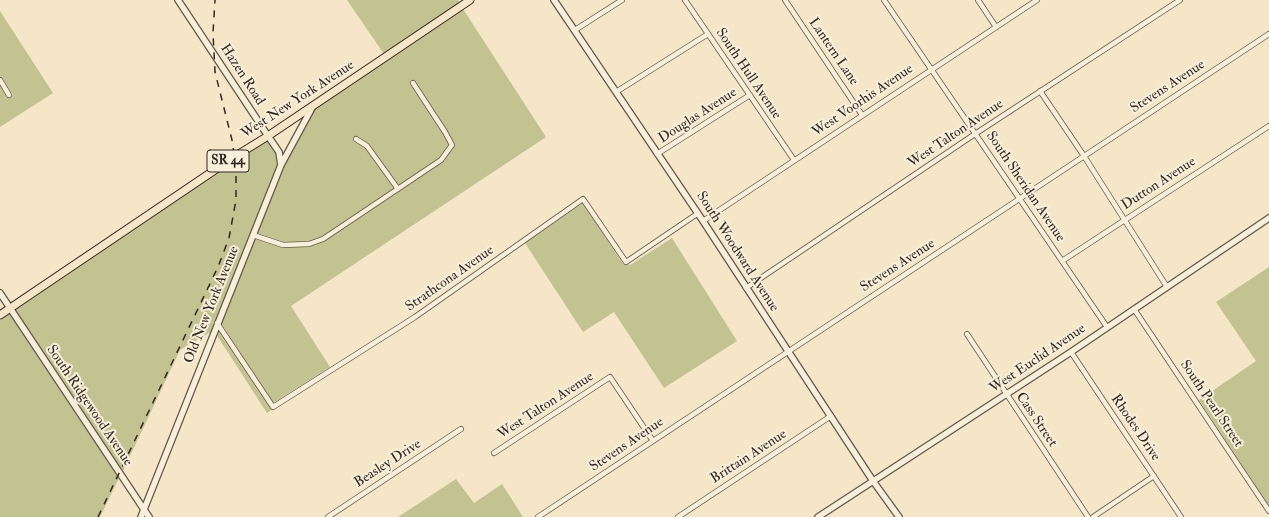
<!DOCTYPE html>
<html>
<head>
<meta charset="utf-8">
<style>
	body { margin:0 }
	canvas { display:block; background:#f4e6c7 }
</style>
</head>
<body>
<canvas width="1269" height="517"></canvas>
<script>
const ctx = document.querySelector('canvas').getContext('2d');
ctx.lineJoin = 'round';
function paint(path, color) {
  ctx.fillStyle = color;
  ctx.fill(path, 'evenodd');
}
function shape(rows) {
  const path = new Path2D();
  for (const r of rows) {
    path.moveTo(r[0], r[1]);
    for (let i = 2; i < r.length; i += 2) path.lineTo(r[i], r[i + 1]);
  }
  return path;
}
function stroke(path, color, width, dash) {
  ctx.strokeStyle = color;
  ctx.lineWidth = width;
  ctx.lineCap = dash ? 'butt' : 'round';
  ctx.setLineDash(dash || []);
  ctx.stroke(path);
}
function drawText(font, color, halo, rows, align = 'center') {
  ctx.font = font + ' "IM FELL Double Pica",serif';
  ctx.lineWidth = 4;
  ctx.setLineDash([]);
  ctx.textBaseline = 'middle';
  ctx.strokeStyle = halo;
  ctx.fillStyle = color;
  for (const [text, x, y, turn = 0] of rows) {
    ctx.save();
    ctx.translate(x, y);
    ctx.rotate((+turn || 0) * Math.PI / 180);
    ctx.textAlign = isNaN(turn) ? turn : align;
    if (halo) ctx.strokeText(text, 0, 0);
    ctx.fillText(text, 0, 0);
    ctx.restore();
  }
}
paint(shape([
	[347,0,458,0,460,3,384,54],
	[463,9,546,137,291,306,330,367,273,403,221,323,284,166,315,108],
	[0,11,53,93,0,127,0,85,9,98,13,95,0,76],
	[268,140,276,153,278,164,215,321,214,322,211,332,180,350,122,473,14,309,236,160],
	[583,203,623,264,627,265,629,264,630,265,672,238,737,341,664,388,614,312,583,332,525,243],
	[1269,267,1269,506,1199,400,1256,361,1216,302],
	[10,312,119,478,100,517,0,517,0,319],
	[218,329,271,408,273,409,267,413,216,334],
	[456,479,474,503,502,484,523,517,398,517]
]), '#c2c391');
const minor = shape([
	[685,0,794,160],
	[785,0,862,115],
	[884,0,1107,327],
	[978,0,996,27],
	[575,30,622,0],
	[0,80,9,95],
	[1040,91,1084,156,1167,287],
	[616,92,708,34],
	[356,139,367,146,398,189],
	[657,154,750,95],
	[703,221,1037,0],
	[253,235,283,245,309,244,323,239,441,160,452,145,445,132,413,83],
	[1062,261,1269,126],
	[746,288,975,134,1180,0],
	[1134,309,1269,511],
	[217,323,273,407,415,317,583,199,626,262,697,214],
	[967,334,1088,517],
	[1071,352,1181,517],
	[494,453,610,377,653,441],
	[328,517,461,429],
	[538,517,1269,34],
	[678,517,831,416],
	[1093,517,1154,476]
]);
const tertiary = shape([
	[178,0,268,136,279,152,281,165],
	[554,0,703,221,873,481,899,517],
	[0,293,149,517],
	[141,517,281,165,313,106],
	[818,517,1071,352,1269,218]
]);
const primary = shape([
	[0,315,234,157,268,136,470,0]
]);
stroke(minor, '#64574a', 6);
stroke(tertiary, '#64574a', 8);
stroke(primary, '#342720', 9);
stroke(minor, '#f8efdb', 4.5);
stroke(tertiary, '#f8efdb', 5.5);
stroke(primary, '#f4e6c7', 7);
stroke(shape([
	[98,517,218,267,229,238,236,200,236,170,232,140,215,72,213,33,215,0]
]), '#342720', 1.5, [7, 7]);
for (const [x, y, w] of [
	[228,161,42]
]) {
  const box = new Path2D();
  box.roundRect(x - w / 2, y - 11, w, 22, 3);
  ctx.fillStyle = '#f8efdb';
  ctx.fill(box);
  stroke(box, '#342720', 1);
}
drawText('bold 13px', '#342720', null, [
	["SR 44",228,161]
]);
drawText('14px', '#342720', '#f8efdb', [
	["Lantern Lane",833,52,56],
	["South Hull Avenue",748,74,56],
	["Hazen Road",242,75,57],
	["Stevens Avenue",1168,87,-33],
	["West New York Avenue",298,100,-33],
	["West Voorhis Avenue",863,101,-34],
	["Douglas Avenue",698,116,-33],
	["West Talton Avenue",956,134,-34],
	["Dutton Avenue",1159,184,-33],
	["South Sheridan Avenue",1025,187,56],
	["South Woodward Avenue",737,252,57],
	["Stevens Avenue",898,266,-33],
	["Strathcona Avenue",450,279,-35],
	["Old New York Avenue",212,305,-68],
	["West Euclid Avenue",1038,359,-34],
	["South Pearl Street",1211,404,56],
	["South Ridgewood Avenue",89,406,56],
	["West Talton Avenue",546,406,-33],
	["Cass Street",1036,420,56],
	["Rhodes Drive",1135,428,56],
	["Stevens Avenue",627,445,-34],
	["Brittain Avenue",749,457,-33],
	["Beasley Drive",388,464,-33]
]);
</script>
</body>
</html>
